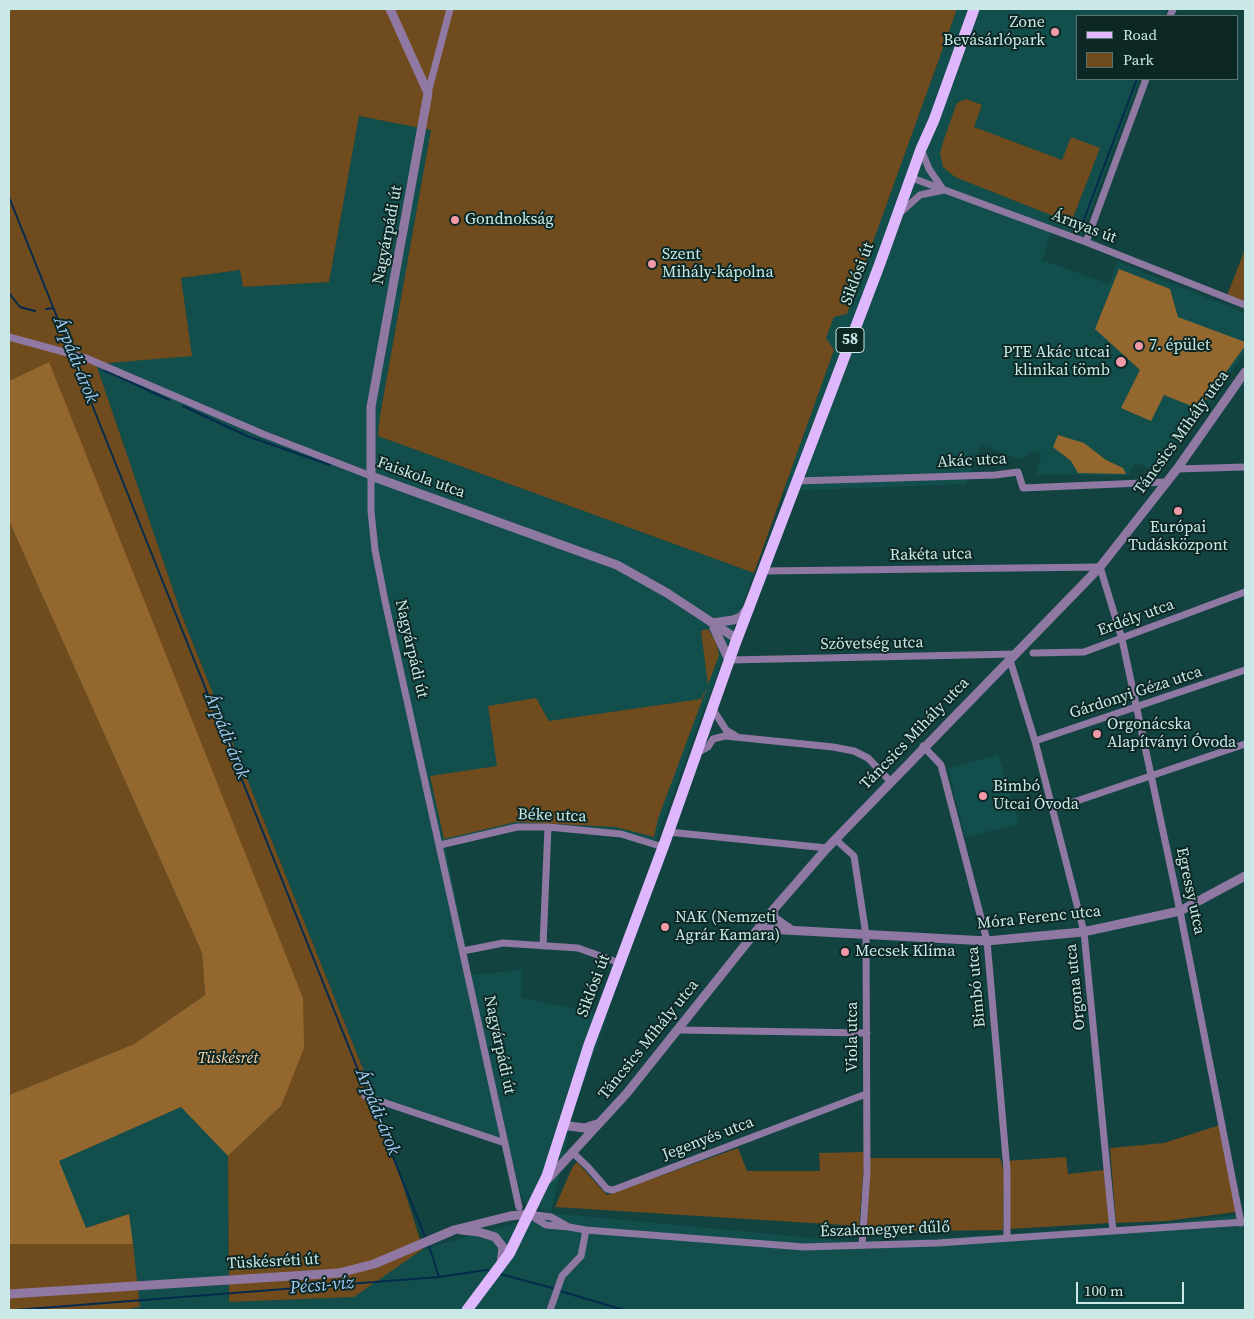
<!DOCTYPE html>
<html>
<head>
<meta charset="utf-8">
<style>
	body { margin:0 }
	#map { position:relative; width:1254px; height:1319px; overflow:hidden; background:#124341; font-family:"Source Serif 4",serif }
	canvas { display:block }
	.frame { position:absolute; inset:0; border:10px solid #cae9e6; pointer-events:none }
	.legend { position:absolute; left:1076px; top:15px; width:162px; height:65px; box-sizing:border-box; background:#0d2725; border:1px solid #597572; margin:0; padding:6px 9px; list-style:none; font-size:15px; color:#cae9e6 }
	.legend li { display:flex; align-items:center; gap:10px; height:25px }
	.legend b { width:25px; border:1px solid #597572 }
	.scale { position:absolute; left:1076px; top:1282px; width:108px; height:22px; box-sizing:border-box; border:2px solid #cae9e6; border-top:0; padding-left:6px; font-size:15px; line-height:18px; white-space:nowrap; color:#cae9e6; -webkit-text-stroke:4px #0d2725; paint-order:stroke }
</style>
</head>
<body>
<div id="map">
<canvas width="1254" height="1319"></canvas>
<div class="frame"></div>
<ul class="legend">
<li><b style="height:6px;background:#dfb7fd"></b>Road</li>
<li><b style="height:14px;background:#6f4b1e"></b>Park</li>
</ul>
<div class="scale">100 m</div>
</div>
<script>
const ctx = document.querySelector('canvas').getContext('2d');
ctx.lineJoin = 'round';
function paint(path, color) {
  ctx.fillStyle = color;
  ctx.fill(path, 'evenodd');
}
function shape(rows) {
  const path = new Path2D();
  for (const r of rows) {
    path.moveTo(r[0], r[1]);
    for (let i = 2; i < r.length; i += 2) path.lineTo(r[i], r[i + 1]);
  }
  return path;
}
function stroke(path, color, width, dash) {
  ctx.strokeStyle = color;
  ctx.lineWidth = width;
  ctx.lineCap = dash ? 'butt' : 'round';
  ctx.setLineDash(dash || []);
  ctx.stroke(path);
}
function drawText(font, color, halo, rows, align = 'center') {
  ctx.font = font + ' "Source Serif 4",serif';
  ctx.lineWidth = 4;
  ctx.setLineDash([]);
  ctx.textBaseline = 'middle';
  ctx.strokeStyle = halo;
  ctx.fillStyle = color;
  for (const [text, x, y, turn = 0] of rows) {
    ctx.save();
    ctx.translate(x, y);
    ctx.rotate((+turn || 0) * Math.PI / 180);
    ctx.textAlign = isNaN(turn) ? turn : align;
    if (halo) ctx.strokeText(text, 0, 0);
    ctx.fillText(text, 0, 0);
    ctx.restore();
  }
}
paint(shape([
	[957,9,1167,9,1164,16,1078,16,1078,79,1140,79,1081,236,1054,226,1042,260,1109,284,1118,262,1245,313,1245,352,1161,472,1135,463,1129,476,1036,474,1042,454,1031,451,1021,460,981,445,966,484,783,491,834,350,826,338,834,317,847,313],
	[359,116,431,130,380,416,379,436,754,573,655,843,622,833,516,826,445,843,471,975,522,970,521,998,608,1015,573,1113,551,1213,865,1243,1150,1225,1245,1214,1245,1310,122,1310,140,1306,129,1214,86,1228,58,1161,181,1107,228,1156,229,1302,353,1297,423,1249,550,1213,523,1201,508,1145,377,1104,182,616,96,364,181,278,240,270,243,287,329,282],
	[998,754,1019,824,965,837,948,769]
]), '#124e4b');
paint(shape([
	[9,9,957,9,847,314,834,317,826,338,834,350,754,573,378,436,380,416,431,130,359,116,329,282,243,287,240,270,181,278,192,356,96,364,182,616,377,1104,423,1249,354,1297,229,1302,228,1156,281,1106,49,363,9,381],
	[966,99,982,105,974,127,1062,160,1071,137,1100,148,1071,223,955,177,943,167,940,153,944,139,957,103],
	[1245,249,1245,305,1226,298],
	[9,521,202,953,205,995,134,1044,9,1095],
	[708,629,716,642,719,655,658,819,654,837,616,827,516,822,444,839,430,776,497,766,488,706,536,698,549,721,701,699,708,685,701,631],
	[1220,1125,1236,1212,1166,1221,1116,1223,1110,1148,1164,1143],
	[738,1148,747,1171,820,1171,819,1153,865,1152,859,1226,555,1207,573,1166,577,1162,607,1195],
	[1066,1157,1068,1174,1104,1170,1109,1223,1009,1229,1006,1161],
	[869,1158,1000,1158,1004,1172,1003,1230,922,1231,867,1227],
	[9,1244,133,1244,140,1307,122,1310,9,1310]
]), '#6f4b1e');
paint(shape([
	[1119,269,1170,289,1178,317,1245,342,1245,346,1199,409,1164,395,1151,421,1121,408,1140,370,1095,329],
	[49,362,303,998,304,1048,281,1106,228,1156,181,1107,59,1161,86,1228,129,1214,133,1244,9,1244,9,1095,134,1044,205,995,202,953,9,521,9,381],
	[1058,435,1084,443,1106,460,1123,468,1126,474,1078,473,1071,461,1053,447]
]), '#94672e');
stroke(shape([
	[9,197,71,352],
	[1081,227,1137,79],
	[9,293,20,307,35,311],
	[46,309,53,308],
	[73,357,368,1095],
	[104,370,169,400],
	[183,406,247,436,330,465],
	[370,1100,426,1239],
	[428,1243,439,1277],
	[500,1274,556,1289],
	[560,1291,624,1310],
	[15,1310,439,1277,486,1270,491,1271]
]), '#042b4d', 2);
stroke(shape([
	[1170,16,1173,9],
	[428,93,450,9],
	[921,149,929,169,942,188],
	[912,178,1086,242,1245,305],
	[900,213,920,195,944,190],
	[1086,242,1146,79],
	[9,337,86,358,263,434,371,476,371,511,375,550,385,601,519,1207],
	[1177,469,1245,467],
	[797,481,995,475,1018,472,1023,488,1166,482],
	[763,571,1100,567,1122,639,1180,911,1241,1223],
	[1033,653,1084,652,1245,592],
	[729,660,1015,654],
	[1010,660,1035,741,1084,932,1113,1231],
	[712,708,726,730,736,736],
	[1035,741,1245,670],
	[923,746,941,765,987,941,1007,1170,1007,1238],
	[697,753,708,747,713,739,725,736,833,747,854,751,868,758,890,781],
	[1053,809,1245,744],
	[668,832,827,848],
	[835,839,854,856,866,935,867,1172,862,1245],
	[440,845,517,827,548,827,621,834,663,847],
	[543,946,548,827],
	[463,951,503,943,578,948,620,963],
	[678,1030,867,1033],
	[365,1096,505,1143],
	[572,1152,588,1167,607,1189,613,1190,866,1094],
	[529,1214,551,1217,569,1227,586,1230,804,1247,938,1243,1244,1222],
	[530,1215,546,1225,569,1227],
	[550,1310,562,1276,581,1256,586,1230]
]), '#8f78a2', 7);
stroke(shape([
	[390,9,428,93,371,407,371,476,617,565,667,593,737,639],
	[712,623,733,620,741,617,747,609],
	[714,628,729,660],
	[773,910,774,918,790,929],
	[756,931,767,929,987,941,1083,932,1180,911,1245,876],
	[562,1125,584,1128,597,1124],
	[548,1179,627,1093,773,910,827,848,1100,567,1177,469,1245,372],
	[461,1230,479,1232,495,1237,503,1247,501,1264],
	[9,1294,339,1273,374,1264,454,1230,510,1216,529,1214]
]), '#8f78a2', 9);
stroke(shape([
	[467,1310,509,1254,547,1176,589,1045,665,842,735,644,879,266,921,149,934,120,974,9]
]), '#dfb7fd', 11);
for (const [x, y, r, color] of [
	[1055,32,5,"#f39aa8"],
	[455,220,5,"#f39aa8"],
	[652,264,5,"#f39aa8"],
	[1139,346,5,"#f39aa8"],
	[1121,362,6,"#f39aa8"],
	[1178,511,5,"#f39aa8"],
	[1097,734,5,"#f39aa8"],
	[983,796,5,"#f39aa8"],
	[665,927,5,"#f39aa8"],
	[845,952,5,"#f39aa8"]
]) {
  const dot = new Path2D();
  dot.arc(x, y, r, 0, 2 * Math.PI);
  ctx.fillStyle = color;
  ctx.fill(dot);
  stroke(dot, '#0d2725', 2);
}
for (const [x, y, w] of [
	[850,340,28]
]) {
  const box = new Path2D();
  box.roundRect(x - w / 2, y - 12.5, w, 25, 4);
  ctx.fillStyle = '#0d2725';
  ctx.fill(box);
  stroke(box, '#cae9e6', 1);
}
drawText('bold 15px', '#cae9e6', null, [
	["58",850,340]
]);
drawText('16px', '#cae9e6', '#0d2725', [
	["Zone",1045,23,"right"],
	["Bevásárlópark",1045,41,"right"],
	["Gondnokság",465,220],
	["Szent",662,255],
	["Mihály-kápolna",662,273],
	["7. épület",1149,346],
	["PTE Akác utcai",1110,353,"right"],
	["klinikai tömb",1110,371,"right"],
	["Európai",1178,528,"center"],
	["Tudásközpont",1178,546,"center"],
	["Orgonácska",1107,725],
	["Alapítványi Óvoda",1107,743],
	["Bimbó",993,787],
	["Utcai Óvoda",993,805],
	["NAK (Nemzeti",675,918],
	["Agrár Kamara)",675,936],
	["Mecsek Klíma",855,952]
], 'left');
drawText('16px', '#cae9e6', '#0d2725', [
	["Árnyas út",1084,227,21],
	["Nagyárpádi út",388,235,-79],
	["Siklósi út",858,274,-69],
	["Táncsics Mihály utca",1182,433,-54],
	["Akác utca",972,461,-3],
	["Faiskola utca",421,478,20],
	["Rakéta utca",931,555,-1],
	["Erdély utca",1136,618,-20],
	["Szövetség utca",872,644,-1],
	["Nagyárpádi út",411,649,77],
	["Gárdonyi Géza utca",1136,693,-18],
	["Táncsics Mihály utca",915,734,-46],
	["Béke utca",552,816,2],
	["Egressy utca",1190,891,78],
	["Móra Ferenc utca",1039,918,-6],
	["Siklósi út",594,986,-69],
	["Bimbó utca",977,987,-95],
	["Orgona utca",1076,987,-96],
	["Viola utca",853,1037,-90],
	["Táncsics Mihály utca",649,1040,-51],
	["Nagyárpádi út",499,1045,78],
	["Jegenyés utca",708,1139,-21],
	["Északmegyer dűlő",885,1230,-2],
	["Tüskésréti út",273,1262,-3]
]);
drawText('italic 16px', '#fcd3a6', '#0d2725', [
	["Tüskésrét",228,1059]
]);
drawText('italic 18px', '#a1caf4', '#0d2725', [
	["Árpádi-árok",75,360,68],
	["Árpádi-árok",226,736,68],
	["Árpádi-árok",377,1112,68],
	["Pécsi-víz",322,1286,-5]
]);
</script>
</body>
</html>
